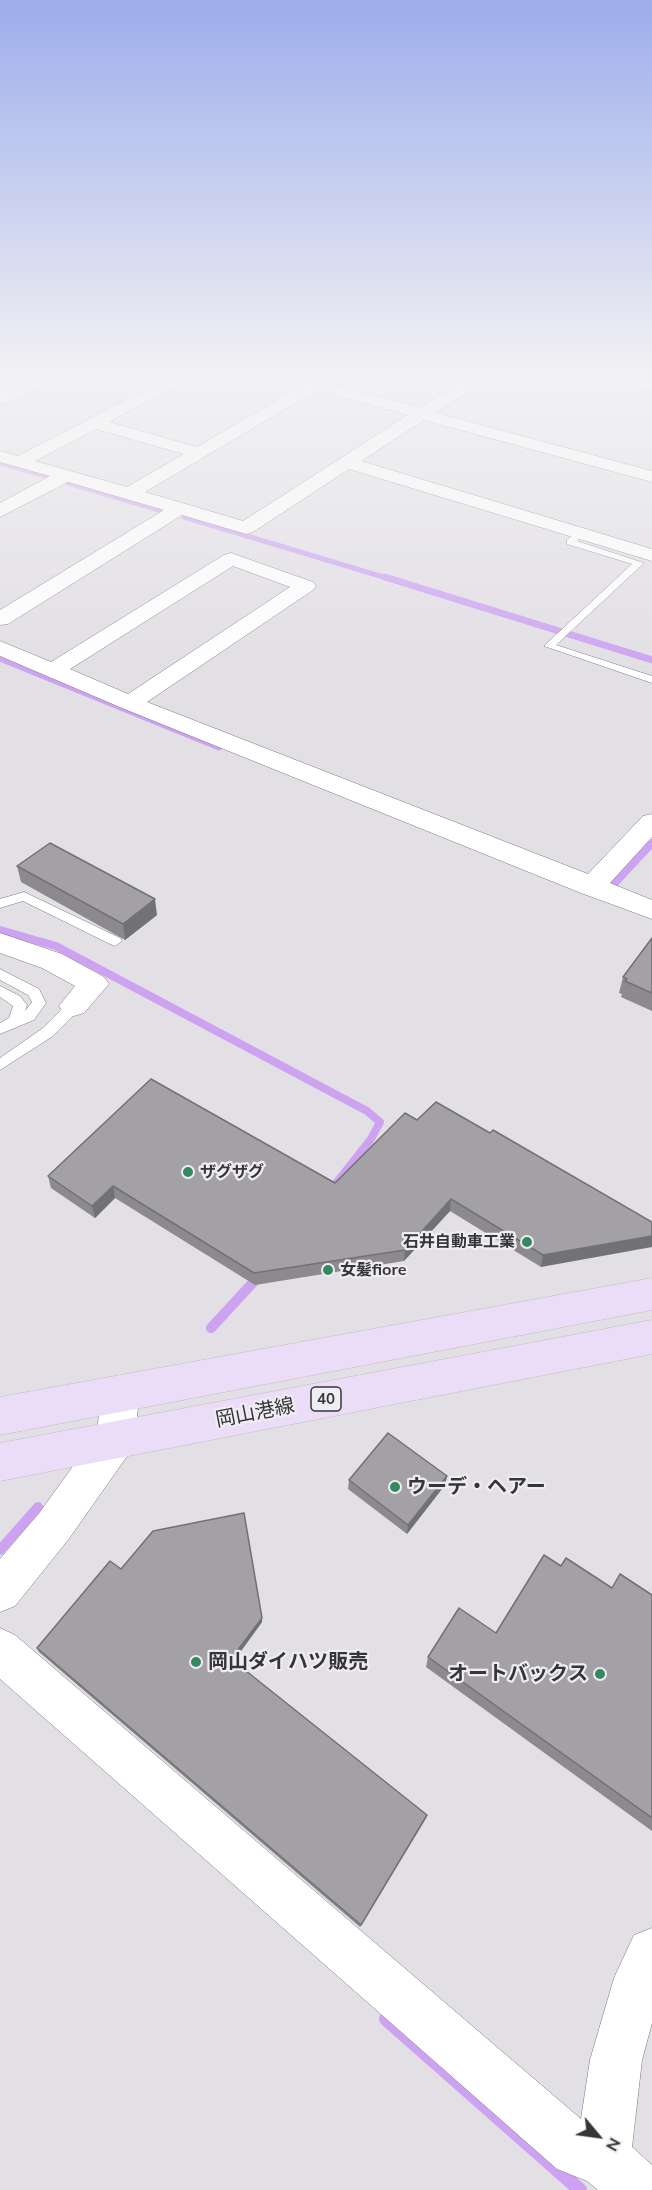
<!DOCTYPE html>
<html>
<head>
<meta charset="utf-8">
<style>
	body { margin:0 }
	#map { position:relative; width:652px; height:2190px; overflow:hidden; background:#e2dfe5; font-family:Mulish,sans-serif }
	canvas { display:block }
	.north { position:absolute; left:568px; top:2106px; width:60px; height:60px; -webkit-text-stroke:4px #efecf2; paint-order:stroke; rotate:119deg; font-size:16px; font-weight:700; line-height:24px; text-align:center; color:#363537 }
	.north::after { content:''; display:block; margin:auto; width:21px; height:27px; background:#363537; clip-path:polygon(50% 0,100% 100%,50% 72%,0 100%) }
</style>
</head>
<body>
<div id="map">
<canvas width="652" height="2190"></canvas>
<div class="north">N</div>
</div>
<script>
const ctx = document.querySelector('canvas').getContext('2d');
ctx.lineJoin = 'round';
function shape(rows) {
  const path = new Path2D();
  for (const r of rows) {
    path.moveTo(r[0], r[1]);
    for (let i = 2; i < r.length; i += 2) path.lineTo(r[i], r[i + 1]);
  }
  return path;
}
function stroke(path, color, width, dash) {
  ctx.strokeStyle = color;
  ctx.lineWidth = width;
  ctx.lineCap = dash ? 'butt' : 'round';
  ctx.setLineDash(dash || []);
  ctx.stroke(path);
}
function paint(path, color) {
  ctx.fillStyle = color;
  ctx.fill(path, 'evenodd');
}
function drawText(font, color, halo, rows, align = 'center') {
  ctx.font = font + ' Mulish,"Noto Sans JP",sans-serif';
  ctx.lineWidth = 4.5;
  ctx.setLineDash([]);
  ctx.textBaseline = 'middle';
  ctx.strokeStyle = halo;
  ctx.fillStyle = color;
  for (const [text, x, y, turn = 0] of rows) {
    ctx.save();
    ctx.translate(x, y);
    ctx.rotate((+turn || 0) * Math.PI / 180);
    ctx.textAlign = isNaN(turn) ? turn : align;
    if (halo) ctx.strokeText(text, 0, 0);
    ctx.fillText(text, 0, 0);
    ctx.restore();
  }
}
stroke(shape([
	[0,463,46,476],
	[68,483,159,510],
	[184,517,390,579]
]), '#cca2f1', 5);
stroke(shape([
	[385,577,652,660],
	[0,658,219,747],
	[649,846,652,843]
]), '#cca2f1', 7);
stroke(shape([
	[610,888,651,844],
	[0,930,56,946,367,1111,380,1122,371,1139,334,1186]
]), '#cca2f1', 8);
stroke(shape([
	[211,1328,260,1275],
	[0,1550,38,1507]
]), '#cca2f1', 10);
stroke(shape([
	[386,2019,580,2190]
]), '#cca2f1', 14);
const lane = shape([
	[577,531,585,533,577,541,644,563,556,645,652,676,652,683,544,646,632,564,567,544,567,540,577,531],
	[24,892,120,938,122,941,115,946,110,944,23,901,0,908,0,899,24,892],
	[0,969,39,989,46,1003,34,1020,0,1034,0,1023,9,1018,13,1006,0,997,0,986,20,996,27,1005,25,1011,32,1002,28,995,0,980,0,969],
	[74,1001,81,1006,79,1010,53,1036,0,1070,0,1058,43,1028,69,1002,74,1001]
]);
const street = shape([
	[50,370,71,370,69,373,0,405,0,394,50,370],
	[184,370,204,370,109,422,197,447,302,386,255,373,253,370,279,370,420,408,479,370,498,370,436,413,652,471,652,482,424,420,361,461,652,549,652,561,349,469,253,532,246,534,182,515,8,624,0,625,0,610,164,510,68,482,0,517,0,503,50,476,0,462,0,451,18,456,184,370],
	[317,390,408,415,243,521,145,492,317,390],
	[96,429,184,454,127,487,35,461,96,429],
	[580,370,608,370,652,381,652,391,582,373,580,370],
	[231,553,313,582,316,586,313,590,147,702,588,874,643,816,652,814,652,837,610,883,652,900,652,919,581,893,122,708,0,656,0,641,51,662,224,555,231,553],
	[233,566,290,587,128,694,70,669,233,566],
	[0,933,62,954,104,977,109,984,84,1013,74,1016,64,1013,59,1006,75,986,42,968,0,953,0,933],
	[120,1378,133,1383,139,1395,135,1439,130,1452,68,1540,15,1606,0,1612,0,1559,40,1512,97,1433,101,1395,107,1383,120,1378],
	[0,1628,15,1635,581,2119,590,2060,614,1978,634,1935,652,1928,652,2023,642,2060,632,2147,652,2165,652,2190,598,2190,587,2181,557,2169,0,1679,0,1628]
]);
const primary = shape([
	[652,1278,652,1310,0,1435,0,1397,652,1278],
	[652,1320,652,1354,0,1481,0,1443,652,1320]
]);
stroke(lane, '#7b787e', 1);
stroke(street, '#7b787e', 1);
stroke(primary, '#bfbebf', 1);
paint(lane, '#fff');
paint(street, '#fff');
paint(primary, '#ebdcf8');
paint(shape([
	[17,866,157,915,125,940,21,882],
	[652,938,652,1011,621,997,622,994,619,993,623,977],
	[417,1120,490,1133,652,1222,541,1267,450,1211,404,1261,255,1285,115,1198,95,1218,51,1188,48,1176,335,1183],
	[447,1476,445,1485,407,1534,348,1489,349,1480],
	[561,1566,612,1588,652,1595,652,1831,426,1667,428,1657,496,1633],
	[121,1569,262,1622,234,1661,426,1818,360,1927,39,1652,37,1648]
]), '#8c8a8f');
paint(shape([
	[155,899,157,915,125,940,123,924],
	[113,1186,115,1198,95,1218,92,1206],
	[451,1199,450,1211,404,1261,405,1250],
	[652,1236,652,1247,541,1267,543,1255],
	[447,1476,445,1485,407,1534,408,1525],
	[262,1618,262,1622,232,1663,231,1659],
	[427,1815,426,1818,360,1927,361,1925]
]), '#727174');
const building = shape([
	[50,843,155,899,123,924,17,866,50,843],
	[652,938,652,993,625,981,627,979,623,977,652,938],
	[151,1079,335,1183,405,1113,417,1120,436,1102,490,1133,493,1130,652,1222,652,1236,543,1255,451,1199,405,1250,254,1273,113,1186,92,1206,48,1176,151,1079],
	[388,1433,447,1476,408,1525,349,1480,388,1433],
	[244,1513,262,1618,231,1659,427,1815,361,1925,37,1648,110,1561,121,1569,153,1531,244,1513],
	[544,1555,561,1566,566,1558,612,1588,620,1574,652,1595,652,1818,428,1657,459,1608,496,1633,544,1555]
]);
paint(building, '#a3a1a6');
stroke(building, '#727174', 1.5);
const sky = ctx.createLinearGradient(0, 0, 0, 677);
sky.addColorStop(0, '#9dadec');
sky.addColorStop(0.55, '#f2f1f3');
sky.addColorStop(1, '#f2f1f300');
ctx.fillStyle = sky;
ctx.fillRect(0, 0, 652, 677);
for (const [x, y, r, color] of [
	[188,1172,6,"#328a5e"],
	[527,1242,6,"#328a5e"],
	[328,1270,6,"#328a5e"],
	[395,1487,6,"#328a5e"],
	[196,1662,6,"#328a5e"],
	[600,1674,6,"#328a5e"]
]) {
  const dot = new Path2D();
  dot.arc(x, y, r, 0, 2 * Math.PI);
  ctx.fillStyle = color;
  ctx.fill(dot);
  stroke(dot, '#efecf2', 2);
}
for (const [x, y, w] of [
	[326,1399,30]
]) {
  const box = new Path2D();
  box.roundRect(x - w / 2, y - 12, w, 24, 4.5);
  ctx.fillStyle = '#efecf2';
  ctx.fill(box);
  stroke(box, '#363537', 1.5);
}
drawText('bold 15px', '#363537', null, [
	["40",326,1399]
]);
drawText('bold 16px', '#363537', '#efecf2', [
	["ザグザグ",200,1172],
	["石井自動車工業",515,1242,"right"],
	["女髪fiore",340,1270]
], 'left');
drawText('20px', '#363537', '#efecf2', [
	["岡山港線",255,1413,-11]
]);
drawText('bold 20px', '#363537', '#efecf2', [
	["ウーデ・ヘアー",407,1487],
	["岡山ダイハツ販売",208,1662],
	["オートバックス",588,1674,"right"]
], 'left');
</script>
</body>
</html>
